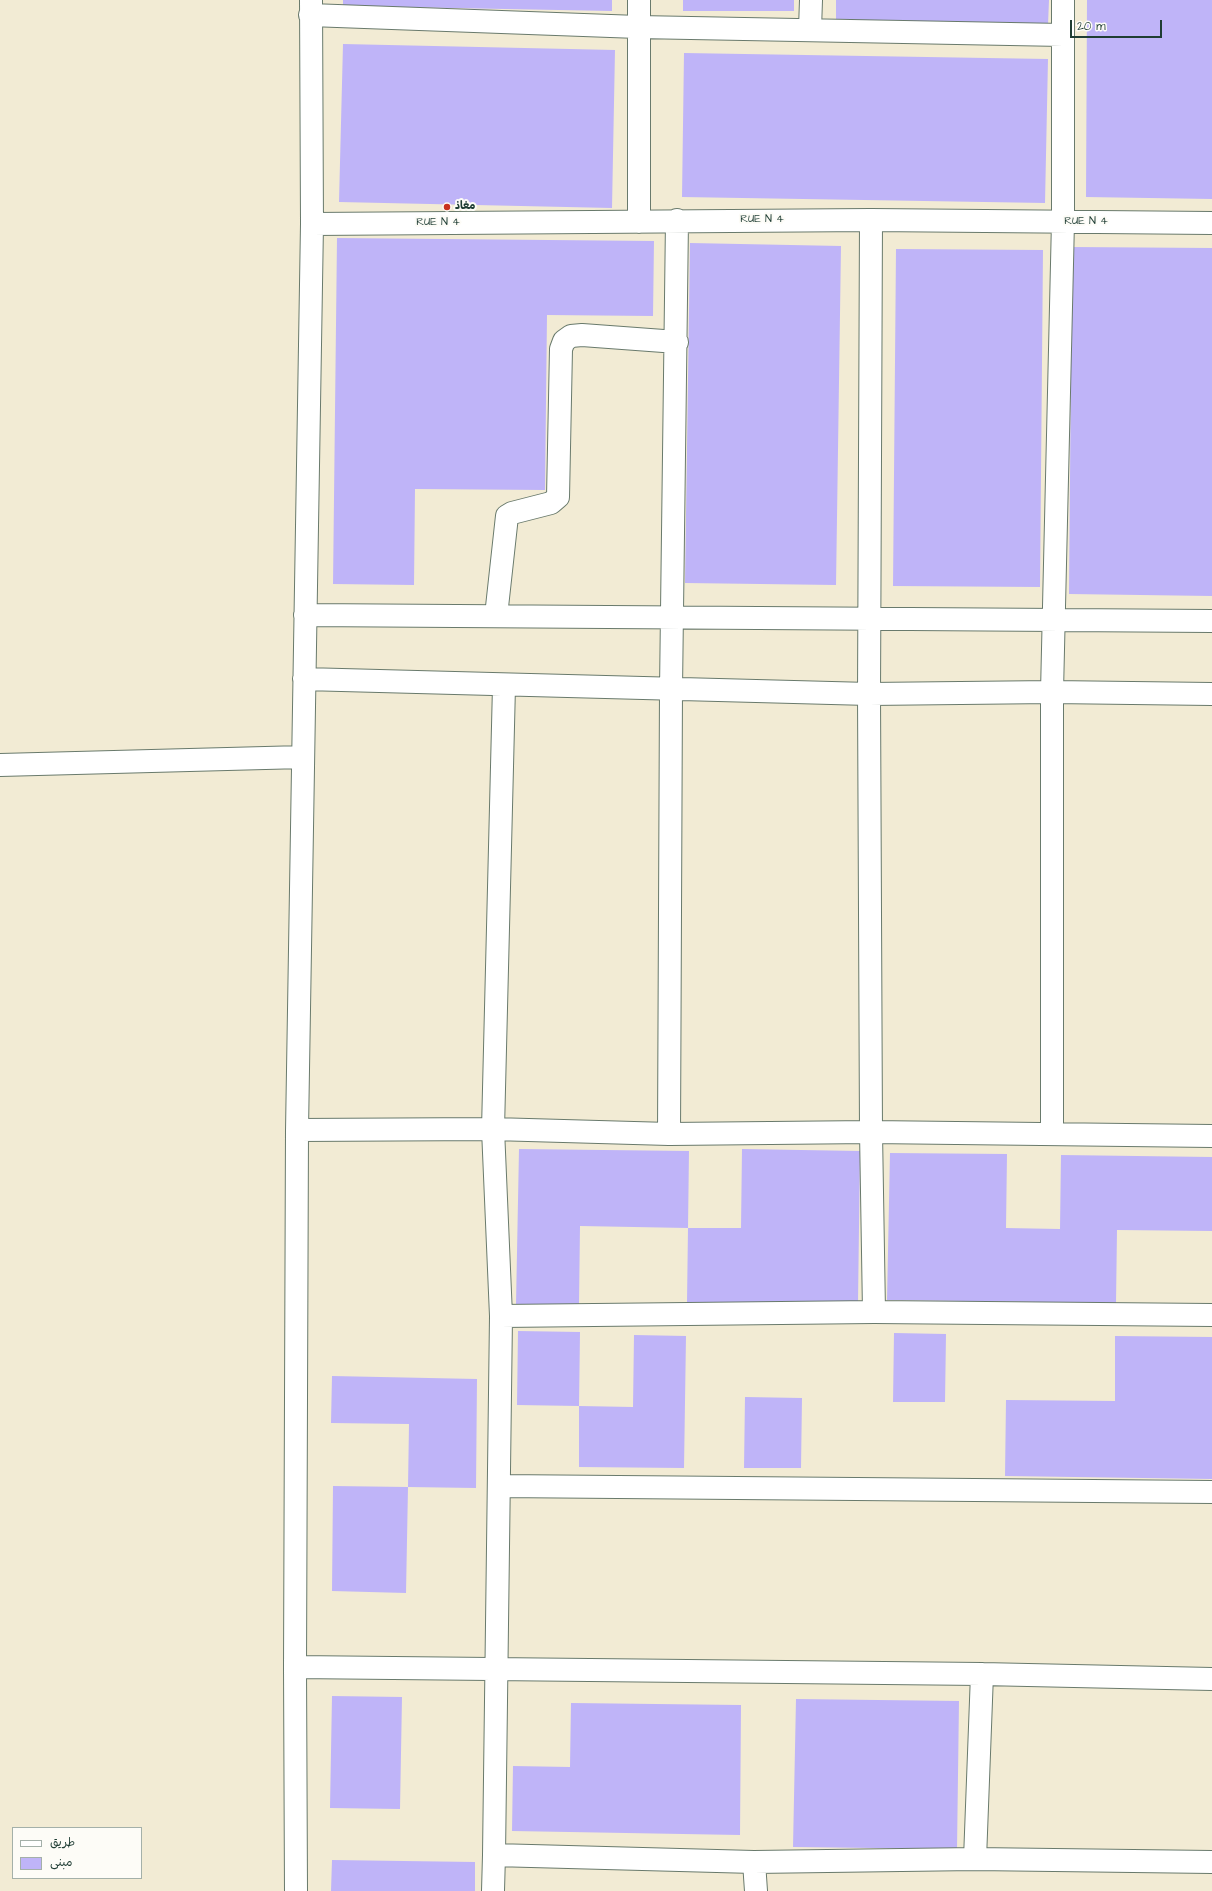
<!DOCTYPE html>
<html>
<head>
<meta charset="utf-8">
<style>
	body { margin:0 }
	#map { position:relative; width:1212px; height:1891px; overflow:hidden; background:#f2ebd4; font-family:"Architects Daughter","Playpen Sans Arabic",sans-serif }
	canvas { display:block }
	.legend { position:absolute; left:12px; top:1827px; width:130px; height:52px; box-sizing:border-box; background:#fdfcf7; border:1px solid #a4b0a9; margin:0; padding:5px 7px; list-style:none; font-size:12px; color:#1f3d34 }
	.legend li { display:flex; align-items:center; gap:8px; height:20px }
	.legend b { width:20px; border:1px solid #a4b0a9 }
	.scale { position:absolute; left:1070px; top:20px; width:92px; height:18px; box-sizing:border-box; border:2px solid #1f3d34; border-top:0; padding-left:5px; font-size:12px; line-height:14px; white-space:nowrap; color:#1f3d34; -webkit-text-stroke:3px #fdfcf7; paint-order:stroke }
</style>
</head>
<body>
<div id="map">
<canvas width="1212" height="1891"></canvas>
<ul class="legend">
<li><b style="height:5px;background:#fff"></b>طريق</li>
<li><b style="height:11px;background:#bfb4f8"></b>مبنى</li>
</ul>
<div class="scale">20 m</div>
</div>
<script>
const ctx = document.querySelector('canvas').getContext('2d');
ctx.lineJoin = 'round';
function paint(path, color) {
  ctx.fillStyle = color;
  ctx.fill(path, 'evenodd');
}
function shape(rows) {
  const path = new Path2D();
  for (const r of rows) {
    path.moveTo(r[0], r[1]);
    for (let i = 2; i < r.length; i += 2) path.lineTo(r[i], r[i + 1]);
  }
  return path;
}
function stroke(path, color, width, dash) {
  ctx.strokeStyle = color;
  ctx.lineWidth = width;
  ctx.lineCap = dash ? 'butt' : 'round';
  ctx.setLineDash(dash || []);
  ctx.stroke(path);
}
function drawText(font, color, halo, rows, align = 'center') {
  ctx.font = font + ' "Architects Daughter","Playpen Sans Arabic",sans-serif';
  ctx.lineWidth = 4;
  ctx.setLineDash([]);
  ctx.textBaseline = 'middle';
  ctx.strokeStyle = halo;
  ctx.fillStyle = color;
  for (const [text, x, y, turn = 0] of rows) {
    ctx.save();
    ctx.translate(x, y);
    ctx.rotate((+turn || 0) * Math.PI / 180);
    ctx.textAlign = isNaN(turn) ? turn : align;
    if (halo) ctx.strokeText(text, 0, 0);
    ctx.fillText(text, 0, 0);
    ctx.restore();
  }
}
paint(shape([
	[343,0,612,0,612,11,343,6],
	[683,0,794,0,794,11,683,11],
	[836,0,1049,0,1048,25,836,21],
	[1087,0,1212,0,1212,199,1086,197],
	[343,44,615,50,612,208,339,202],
	[684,53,1048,59,1045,203,682,197],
	[337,238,654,241,653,316,547,315,545,490,415,489,414,585,333,584],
	[690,243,841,246,836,585,685,583],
	[1072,247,1212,248,1212,596,1069,594],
	[896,249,1043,250,1040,587,893,586],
	[519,1149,689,1151,688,1228,580,1226,579,1304,516,1304],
	[742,1149,860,1151,858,1303,687,1302,688,1228,741,1228],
	[890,1153,1007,1154,1006,1228,1060,1229,1061,1155,1212,1157,1212,1231,1117,1230,1116,1303,887,1300],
	[518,1331,580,1332,579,1406,517,1405],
	[894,1333,946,1334,945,1402,893,1402],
	[634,1335,686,1336,684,1468,579,1467,579,1406,633,1407],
	[1115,1336,1212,1337,1212,1479,1005,1476,1006,1400,1115,1401],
	[332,1376,477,1379,476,1488,408,1487,409,1424,331,1423],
	[745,1397,802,1398,801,1468,744,1468],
	[333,1486,408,1487,406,1593,332,1591],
	[332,1696,402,1697,400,1809,330,1808],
	[796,1699,959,1701,957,1849,793,1847],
	[571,1703,741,1705,740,1835,512,1831,513,1766,570,1767],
	[332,1860,475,1862,475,1891,331,1891]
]), '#bfb4f8');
const minor = shape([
	[639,0,639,222],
	[310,15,638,27,1063,35],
	[810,29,811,0],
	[871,220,869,694,871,1132,874,1312],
	[312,224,871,220,1212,223],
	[305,615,1212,621],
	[496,616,507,516,512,513,551,503,558,497,561,349,564,341,571,336,582,335,677,342],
	[304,679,869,694,1052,692,1212,694],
	[0,765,303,757],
	[297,1130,493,1129,669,1134,871,1132,1212,1136],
	[669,1134,671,689,677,220],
	[1052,1134,1052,692,1063,221,1063,0],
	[501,1316,874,1312,1212,1315],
	[499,1486,1212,1492],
	[295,1667,982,1674,1212,1679],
	[494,1855,501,1316,493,1129,504,686],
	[975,1859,982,1674],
	[296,1891,295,1667,297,1130,312,224,311,0],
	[493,1891,494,1855,754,1862],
	[756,1891,754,1862,975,1859,1212,1862]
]);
stroke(minor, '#697a6c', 24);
stroke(minor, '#fff', 22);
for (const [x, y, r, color] of [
	[447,207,4,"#c8321e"]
]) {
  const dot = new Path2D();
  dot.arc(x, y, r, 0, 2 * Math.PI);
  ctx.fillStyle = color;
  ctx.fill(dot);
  stroke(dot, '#fdfcf7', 1.5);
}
drawText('bold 11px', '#1f3d34', '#fdfcf7', [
	["مغاذ",455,207]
], 'left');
drawText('11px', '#1f3d34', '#fdfcf7', [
	["RUE N 4",762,220],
	["RUE N 4",1086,222],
	["RUE N 4",438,223]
]);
</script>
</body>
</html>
